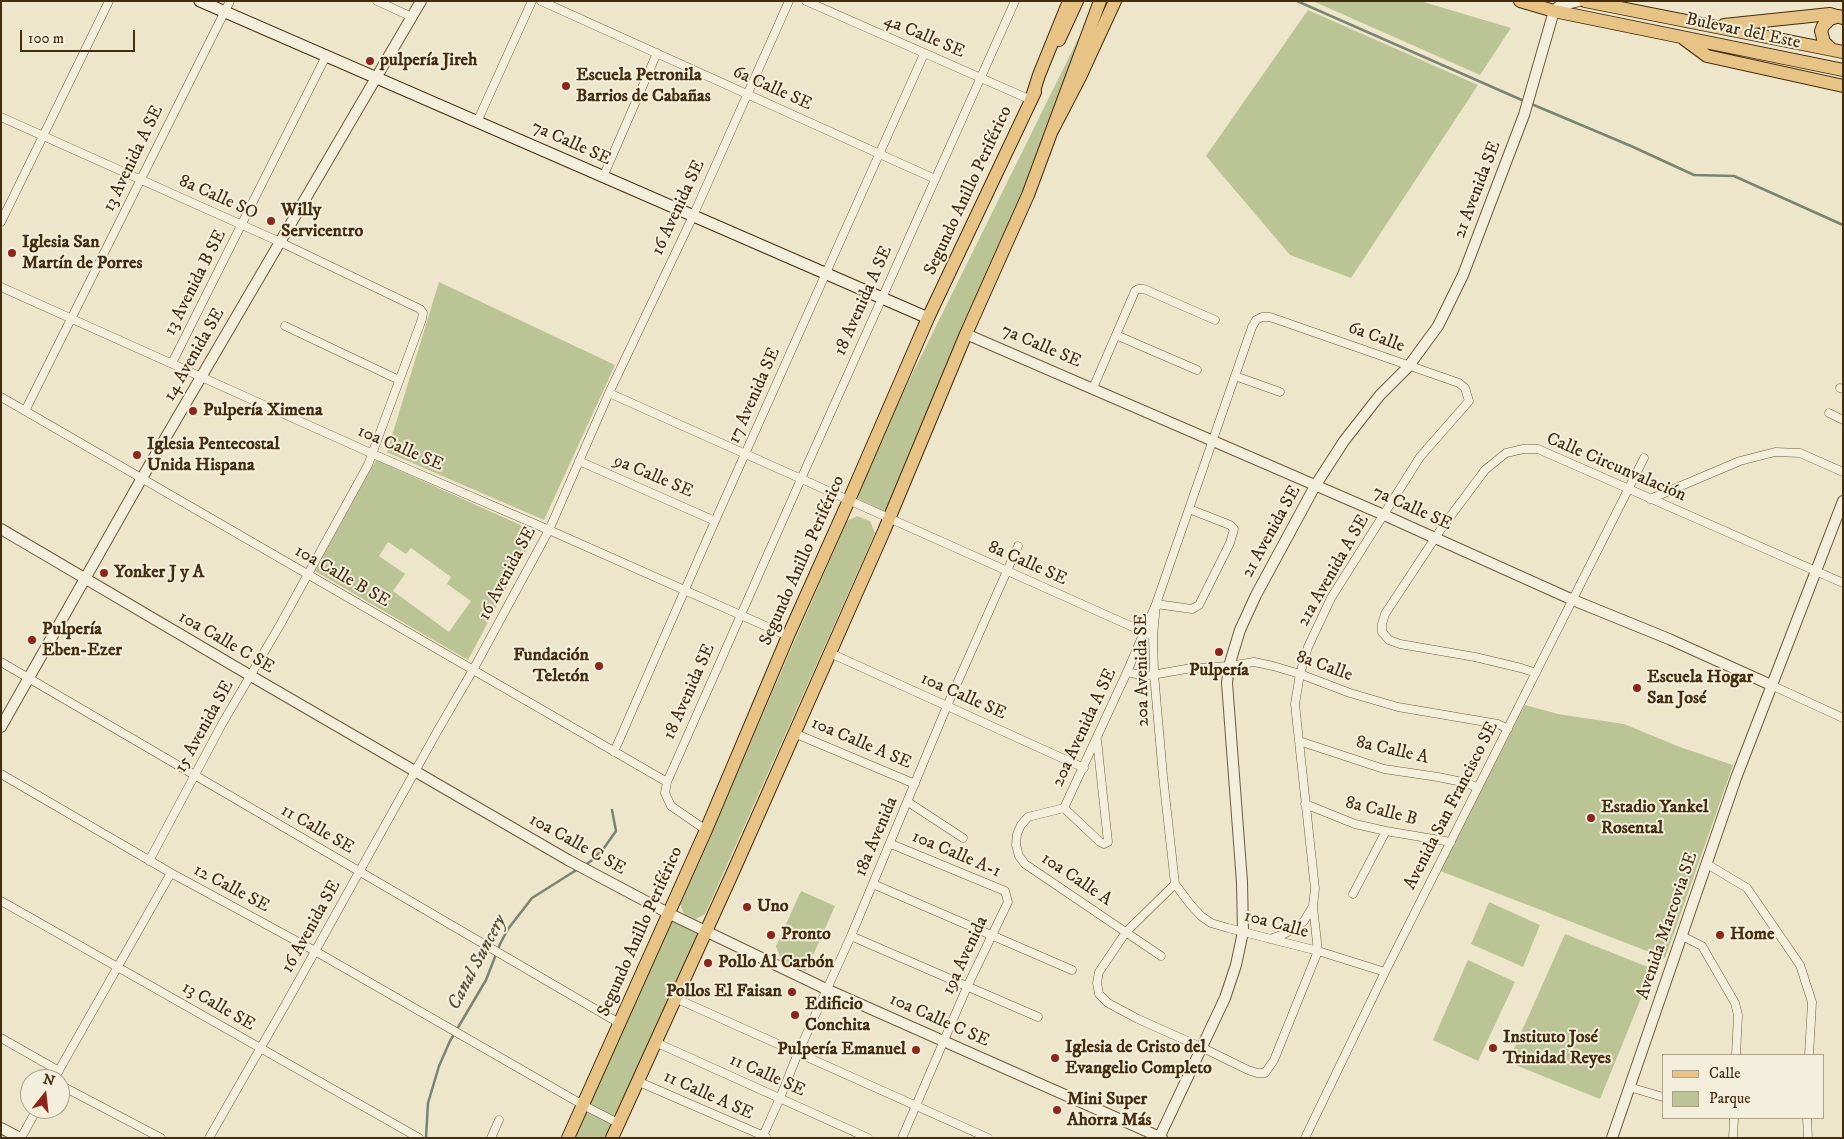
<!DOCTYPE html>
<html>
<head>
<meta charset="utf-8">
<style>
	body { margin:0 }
	#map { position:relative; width:1844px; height:1139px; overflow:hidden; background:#eee6ca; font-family:"IM FELL DW Pica",serif }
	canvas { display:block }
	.frame { position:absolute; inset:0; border:2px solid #442d0e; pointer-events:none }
	.legend { position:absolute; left:1662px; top:1054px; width:162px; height:65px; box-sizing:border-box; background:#f4efdd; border:1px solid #aea18a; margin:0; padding:6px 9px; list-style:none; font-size:15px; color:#442d0e }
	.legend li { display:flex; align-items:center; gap:10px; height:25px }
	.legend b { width:25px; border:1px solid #aea18a }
	.north { position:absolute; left:20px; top:1069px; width:50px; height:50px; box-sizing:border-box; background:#f4efdd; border:1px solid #aea18a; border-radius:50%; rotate:16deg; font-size:14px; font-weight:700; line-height:20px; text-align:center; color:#442d0e }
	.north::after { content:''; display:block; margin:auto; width:18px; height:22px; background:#8f2418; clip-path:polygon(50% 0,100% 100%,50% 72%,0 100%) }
	.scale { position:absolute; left:20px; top:30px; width:115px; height:22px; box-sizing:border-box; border:2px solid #442d0e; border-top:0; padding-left:6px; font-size:15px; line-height:18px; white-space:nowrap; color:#442d0e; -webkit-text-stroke:4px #f4efdd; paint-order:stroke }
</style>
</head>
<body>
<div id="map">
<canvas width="1844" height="1139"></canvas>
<div class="frame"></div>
<ul class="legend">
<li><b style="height:6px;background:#e7c385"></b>Calle</li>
<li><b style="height:14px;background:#bbc495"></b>Parque</li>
</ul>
<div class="north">N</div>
<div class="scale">100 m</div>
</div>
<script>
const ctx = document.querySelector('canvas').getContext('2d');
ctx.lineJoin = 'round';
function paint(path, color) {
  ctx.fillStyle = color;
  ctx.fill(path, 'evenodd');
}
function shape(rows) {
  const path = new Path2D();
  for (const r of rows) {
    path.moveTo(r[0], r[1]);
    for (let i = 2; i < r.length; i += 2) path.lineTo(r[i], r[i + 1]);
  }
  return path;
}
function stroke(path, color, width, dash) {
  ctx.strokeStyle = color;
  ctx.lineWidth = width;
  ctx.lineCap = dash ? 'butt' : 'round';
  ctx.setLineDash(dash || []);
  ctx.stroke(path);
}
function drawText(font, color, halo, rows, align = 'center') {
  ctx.font = font + ' "IM FELL DW Pica",serif';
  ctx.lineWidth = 4;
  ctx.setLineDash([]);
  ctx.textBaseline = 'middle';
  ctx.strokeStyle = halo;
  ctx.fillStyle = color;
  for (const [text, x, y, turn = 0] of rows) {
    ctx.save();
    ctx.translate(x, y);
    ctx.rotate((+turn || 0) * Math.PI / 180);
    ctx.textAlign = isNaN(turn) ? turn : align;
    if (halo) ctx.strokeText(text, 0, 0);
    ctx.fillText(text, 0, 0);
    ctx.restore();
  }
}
paint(shape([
	[1420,1,1511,28,1480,75,1315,2],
	[1308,10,1478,85,1351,278,1290,255,1206,156],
	[1080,35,1022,204,887,513,852,496],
	[439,282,615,365,544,520,387,452],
	[376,460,536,532,468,660,315,571],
	[388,542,406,554,411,548,451,577,447,584,471,601,449,632,393,591,405,574,379,556],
	[857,516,870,521,875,533,705,914,696,919,684,914,680,904,847,521],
	[1525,705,1558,714,1624,724,1680,747,1733,765,1665,958,1440,871],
	[801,891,835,906,806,971,781,960,776,946],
	[1489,902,1540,925,1523,967,1471,944],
	[666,917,701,934,618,1122,583,1104],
	[1565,934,1653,969,1600,1099,1508,1062],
	[1468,960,1515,982,1478,1061,1433,1040],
	[583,1106,618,1123,611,1138,569,1138]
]), '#bbc495');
stroke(shape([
	[1297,1,1524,101],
	[1529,103,1631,146,1694,175,1734,176,1843,225],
	[585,865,591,861,604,848,616,831,612,810],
	[426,1138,428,1103,439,1066,450,1041,486,980,500,944,508,929,532,898,578,869]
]), '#778572', 2.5);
const minor = shape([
	[377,1,412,17],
	[541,1,935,179],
	[806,1,1031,100],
	[1,117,280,242,420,309,423,313,422,319,368,465,280,625,222,724,149,861],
	[477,122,532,1],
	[603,177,657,53],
	[1,222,109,1],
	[1,287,373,454,549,530,788,636],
	[285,326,399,380],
	[1116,335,1197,370],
	[172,363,326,56],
	[1235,376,1280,392],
	[1093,388,1135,291,1138,289,1144,289,1215,320],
	[1840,388,1843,389],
	[609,393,1153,636],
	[1,397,667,782],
	[25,411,230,1],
	[1829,413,1843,420],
	[579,461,715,521],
	[1650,499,1740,461,1775,452,1800,453,1843,472],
	[830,653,1084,768],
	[1,662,619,1023],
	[1127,672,1146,676,1186,669,1229,666,1254,662,1273,666,1300,674,1350,693,1398,707,1498,724,1508,729],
	[1536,673,1521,668,1475,657,1400,644,1389,640,1382,632,1382,624,1385,614,1441,529,1485,470,1506,453,1523,449,1538,449,1843,583],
	[1771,685,1843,718],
	[794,733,915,784],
	[1299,741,1384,769,1438,777,1467,783,1478,788],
	[614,752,715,521,924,54],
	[1,774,171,873,315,951,583,1105,618,1123],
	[908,802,963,838],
	[1305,804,1355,824,1386,831,1451,842],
	[1064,808,1127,672,1156,604,1192,609,1199,605,1230,543,1234,529,1230,525,1189,509],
	[1064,808,1028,817,1021,825,1017,834,1016,845,1019,856,1025,864,1161,956],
	[1064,808,1100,842,1104,844,1108,842,1097,740],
	[706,830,671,806,665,793,667,782,801,479,1015,1],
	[891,844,1005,891,1008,902,967,987,902,1138],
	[1707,864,1747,888,1800,965,1812,1002,1809,1055],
	[873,884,1072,970],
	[1175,884,1126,932,1099,972,1097,983,1099,994,1108,1003,1138,1019,1203,1048,1248,1070,1257,1073,1265,1073,1274,1060,1318,951,1313,907],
	[1353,894,1386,831],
	[1,901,419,1138],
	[851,936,1038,1017],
	[1682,936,1702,946,1735,1003,1738,1015,1736,1055],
	[1270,939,1284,934,1295,928,1304,921,1313,906,1315,889,1295,704,1300,674,1308,647,1331,598,1420,457,1469,401,1465,388,1459,383,1270,317,1262,317,1256,320,1252,327,1156,604,1153,636,1154,674,1163,776,1175,884,1190,904,1201,916,1211,923,1228,928,1318,951,1385,972],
	[675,998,988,1138],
	[1,1038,59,1071],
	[655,1042,868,1138],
	[54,1079,171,873],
	[637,1081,766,1137],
	[60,1085,161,1138],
	[1629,1087,1663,1097],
	[1807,1118,1808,1138],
	[21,1138,37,1109],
	[209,1138,288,1000,438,730,473,670,549,530,609,393,693,216,789,1],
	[491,1138,499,1120],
	[762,1138,780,1098,798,1053,851,936,947,706,1018,546],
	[1305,1138,1385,972,1644,458],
	[1733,1138,1734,1118]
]);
const tertiary = shape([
	[966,334,1384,515,1573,600,1669,639,1771,685],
	[1,529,251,676,568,860,668,913,826,989,1162,1138],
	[1,727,142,478,421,1],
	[1,1128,20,1138],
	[1159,1138,1225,998,1236,965,1243,932,1242,882,1227,683,1229,666,1240,630,1256,595,1315,486,1344,441,1380,395,1408,367,1438,326,1463,275,1524,115,1554,11,1559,6,1579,1],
	[1612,1138,1736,778,1843,501]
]);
const secondary = shape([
	[200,1,928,318]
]);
const primary = shape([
	[1059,40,1077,1],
	[568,1138,706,830,788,636,849,500,928,318,1035,92],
	[612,1138,733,872,884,531,966,334,1028,195,1100,1]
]);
const trunk = shape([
	[1520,1,1554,11,1843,70],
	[1585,1,1843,52],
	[1724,25,1830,14,1843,18],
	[1684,39,1707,56,1843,86],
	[1831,49,1824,42,1821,31,1823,26,1830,19,1839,16],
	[1031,100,1039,75,1069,1],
	[1053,129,1080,77,1115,1]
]);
stroke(minor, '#6e5b3d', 9);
stroke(tertiary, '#6e5b3d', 12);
stroke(secondary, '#442d0e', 13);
stroke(primary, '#442d0e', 14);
stroke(trunk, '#442d0e', 14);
stroke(minor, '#f4efdd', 8);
stroke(tertiary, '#f4efdd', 10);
stroke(secondary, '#f4efdd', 11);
stroke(primary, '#e7c385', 12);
stroke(trunk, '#e7c385', 12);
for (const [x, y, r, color] of [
	[370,61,5,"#8f2418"],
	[566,86,5,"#8f2418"],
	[271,221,5,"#8f2418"],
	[12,253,5,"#8f2418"],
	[193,411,5,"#8f2418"],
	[137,455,5,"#8f2418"],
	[104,573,5,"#8f2418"],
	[32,640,5,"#8f2418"],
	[1219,652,5,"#8f2418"],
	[599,666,5,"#8f2418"],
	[1637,688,5,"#8f2418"],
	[1591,818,5,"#8f2418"],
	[747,907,5,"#8f2418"],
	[771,935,5,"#8f2418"],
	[1720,935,5,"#8f2418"],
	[708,963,5,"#8f2418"],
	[792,992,5,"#8f2418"],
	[795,1015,5,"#8f2418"],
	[1493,1048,5,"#8f2418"],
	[916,1050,5,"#8f2418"],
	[1055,1058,5,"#8f2418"],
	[1057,1110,5,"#8f2418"]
]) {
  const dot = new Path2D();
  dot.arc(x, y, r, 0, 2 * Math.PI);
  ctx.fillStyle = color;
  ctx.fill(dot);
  stroke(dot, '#f4efdd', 2);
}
drawText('18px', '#442d0e', '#f4efdd', [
	["Bulevar del Este",1743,32,12],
	["4a Calle SE",924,37,23],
	["6a Calle SE",772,89,24],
	["7a Calle SE",571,144,24],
	["13 Avenida A SE",134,159,-64],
	["21 Avenida SE",1478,190,-69],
	["Segundo Anillo Periférico",969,191,-65],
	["8a Calle SO",218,198,24],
	["16 Avenida SE",679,208,-65],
	["13 Avenida B SE",196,283,-63],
	["18 Avenida A SE",864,301,-66],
	["6a Calle",1376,338,20],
	["7a Calle SE",1041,347,23],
	["14 Avenida SE",195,355,-60],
	["17 Avenida SE",755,396,-66],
	["10a Calle SE",400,449,23],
	["Calle Circunvalación",1616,468,23],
	["9a Calle SE",653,477,23],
	["7a Calle SE",1412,509,24],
	["21 Avenida SE",1272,532,-61],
	["Segundo Anillo Periférico",803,561,-66],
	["8a Calle SE",1027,564,24],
	["21a Avenida A SE",1334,571,-60],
	["16 Avenida SE",508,574,-62],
	["10a Calle B SE",342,577,30],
	["10a Calle C SE",226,643,30],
	["8a Calle",1324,667,20],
	["20a Avenida SE",1143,670,-91],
	["18 Avenida SE",690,692,-66],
	["10a Calle SE",963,697,24],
	["15 Avenida SE",205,727,-61],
	["20a Avenida A SE",1085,728,-65],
	["10a Calle A SE",861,744,23],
	["8a Calle A",1392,751,13],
	["Avenida San Francisco SE",1452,806,-63],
	["8a Calle B",1381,812,14],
	["11 Calle SE",317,830,30],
	["18a Avenida",877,837,-67],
	["10a Calle C SE",577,845,29],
	["10a Calle A-1",956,855,23],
	["10a Calle A",1076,880,34],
	["12 Calle SE",231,889,28],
	["10a Calle",1276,925,15],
	["Avenida Marcovia SE",1668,926,-71],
	["16 Avenida SE",312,927,-61],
	["Segundo Anillo Periférico",641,932,-66],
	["19a Avenida",966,956,-65],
	["13 Calle SE",218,1007,30],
	["10a Calle C SE",939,1021,24],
	["11 Calle SE",767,1076,24],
	["11 Calle A SE",708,1096,24]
]);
drawText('bold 18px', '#442d0e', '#f4efdd', [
	["pulpería Jireh",380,61],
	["Escuela Petronila",576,76],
	["Barrios de Cabañas",576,97],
	["Willy",281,211],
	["Servicentro",281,232],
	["Iglesia San",22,243],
	["Martín de Porres",22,264],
	["Pulpería Ximena",203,411],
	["Iglesia Pentecostal",147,445],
	["Unida Hispana",147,466],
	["Yonker J y A",114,573],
	["Pulpería",42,630],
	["Eben-Ezer",42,651],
	["Fundación",589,656,"right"],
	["Teletón",589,677,"right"],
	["Pulpería",1219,671,"center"],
	["Escuela Hogar",1647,678],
	["San José",1647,699],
	["Estadio Yankel",1601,808],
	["Rosental",1601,829],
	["Uno",757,907],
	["Pronto",781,935],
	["Home",1730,935],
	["Pollo Al Carbón",718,963],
	["Pollos El Faisan",782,992,"right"],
	["Edificio",805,1005],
	["Conchita",805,1026],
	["Instituto José",1503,1038],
	["Trinidad Reyes",1503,1059],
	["Iglesia de Cristo del",1065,1048],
	["Evangelio Completo",1065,1069],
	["Pulpería Emanuel",906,1050,"right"],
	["Mini Super",1067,1100],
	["Ahorra Más",1067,1121]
], 'left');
drawText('italic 19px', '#595238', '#f4efdd', [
	["Canal Suncery",478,963,-62]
]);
</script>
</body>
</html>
